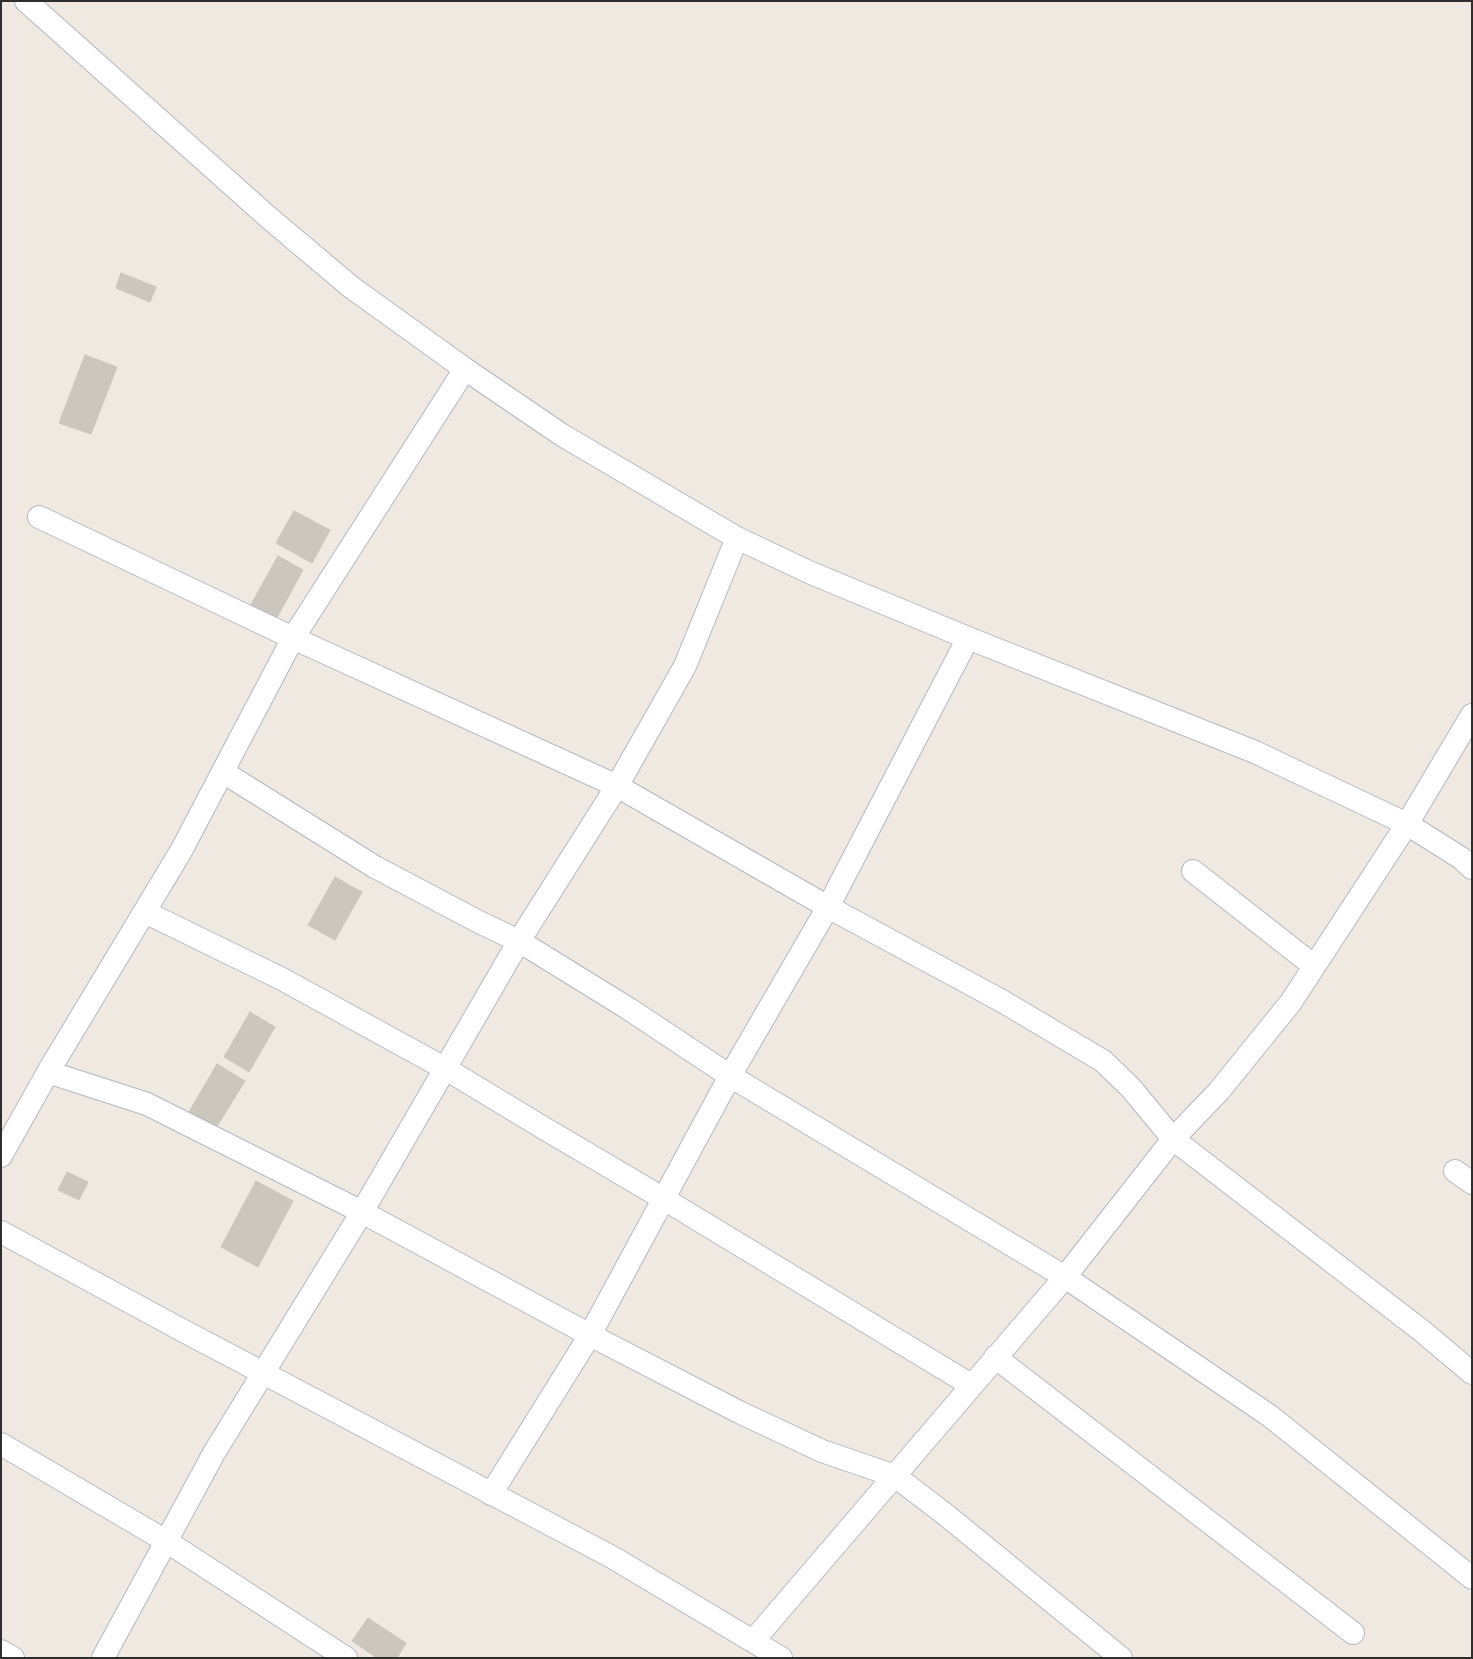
<!DOCTYPE html>
<html>
<head>
<meta charset="utf-8">
<style>
	body { margin:0 }
	#map { position:relative; width:1473px; height:1659px; overflow:hidden; background:#efe9e1; font-family:Raleway,sans-serif }
	canvas { display:block }
	.frame { position:absolute; inset:0; border:2px solid #2e2e2e; pointer-events:none }
</style>
</head>
<body>
<div id="map">
<canvas width="1473" height="1659"></canvas>
<div class="frame"></div>
</div>
<script>
const ctx = document.querySelector('canvas').getContext('2d');
ctx.lineJoin = 'round';
function paint(path, color) {
  ctx.fillStyle = color;
  ctx.fill(path, 'evenodd');
}
function shape(rows) {
  const path = new Path2D();
  for (const r of rows) {
    path.moveTo(r[0], r[1]);
    for (let i = 2; i < r.length; i += 2) path.lineTo(r[i], r[i + 1]);
  }
  return path;
}
function stroke(path, color, width, dash) {
  ctx.strokeStyle = color;
  ctx.lineWidth = width;
  ctx.lineCap = dash ? 'butt' : 'round';
  ctx.setLineDash(dash || []);
  ctx.stroke(path);
}
const building = shape([
	[121,273,156,287,150,302,116,288,121,273],
	[85,355,117,367,91,434,59,423,85,355],
	[294,511,330,530,312,563,276,543,294,511],
	[278,556,303,570,274,623,249,608,278,556],
	[335,877,362,892,335,940,308,925,335,877],
	[250,1012,275,1027,249,1072,224,1057,250,1012],
	[217,1064,245,1081,216,1128,189,1112,217,1064],
	[67,1172,88,1182,79,1200,58,1190,67,1172],
	[256,1181,293,1201,258,1267,221,1247,256,1181],
	[368,1618,406,1643,397,1658,377,1658,352,1641,368,1618]
]);
paint(building, '#cbc7bf');
stroke(building, '#cbc5ba', 1);
const minor = shape([
	[26,1,268,217,351,287,465,369,562,435,737,538,811,573,968,638,1255,752,1407,824,1461,858,1472,868],
	[39,517,293,638,617,786,828,907,1002,1001,1103,1061,1131,1088,1173,1139,1422,1331,1472,1373],
	[223,772,375,867,479,922,519,941,629,1009,730,1076,1065,1277,1270,1416,1472,1578],
	[1193,871,1314,966],
	[145,912,282,979,446,1069,547,1130,664,1199,971,1385],
	[48,1072,147,1104,362,1212,590,1335,739,1412,822,1451,895,1476,946,1515,1121,1658],
	[1,1156,48,1072,181,851,293,638,465,369],
	[1455,1171,1472,1183],
	[995,1357,1353,1633],
	[1,1444,166,1541,346,1658],
	[491,1494,590,1335,730,1076,828,907,968,638],
	[753,1641,1065,1277,1173,1139,1219,1091,1291,1002,1407,824,1472,715],
	[1,1651,13,1658],
	[103,1658,214,1453,362,1212,519,941,617,786,685,666,737,538]
]);
const secondary = shape([
	[1,1232,178,1328,612,1557,781,1658]
]);
stroke(minor, '#b4b7c1', 24);
stroke(secondary, '#b4b7c1', 24);
stroke(minor, '#fff', 22);
stroke(secondary, '#fff', 22);
</script>
</body>
</html>
